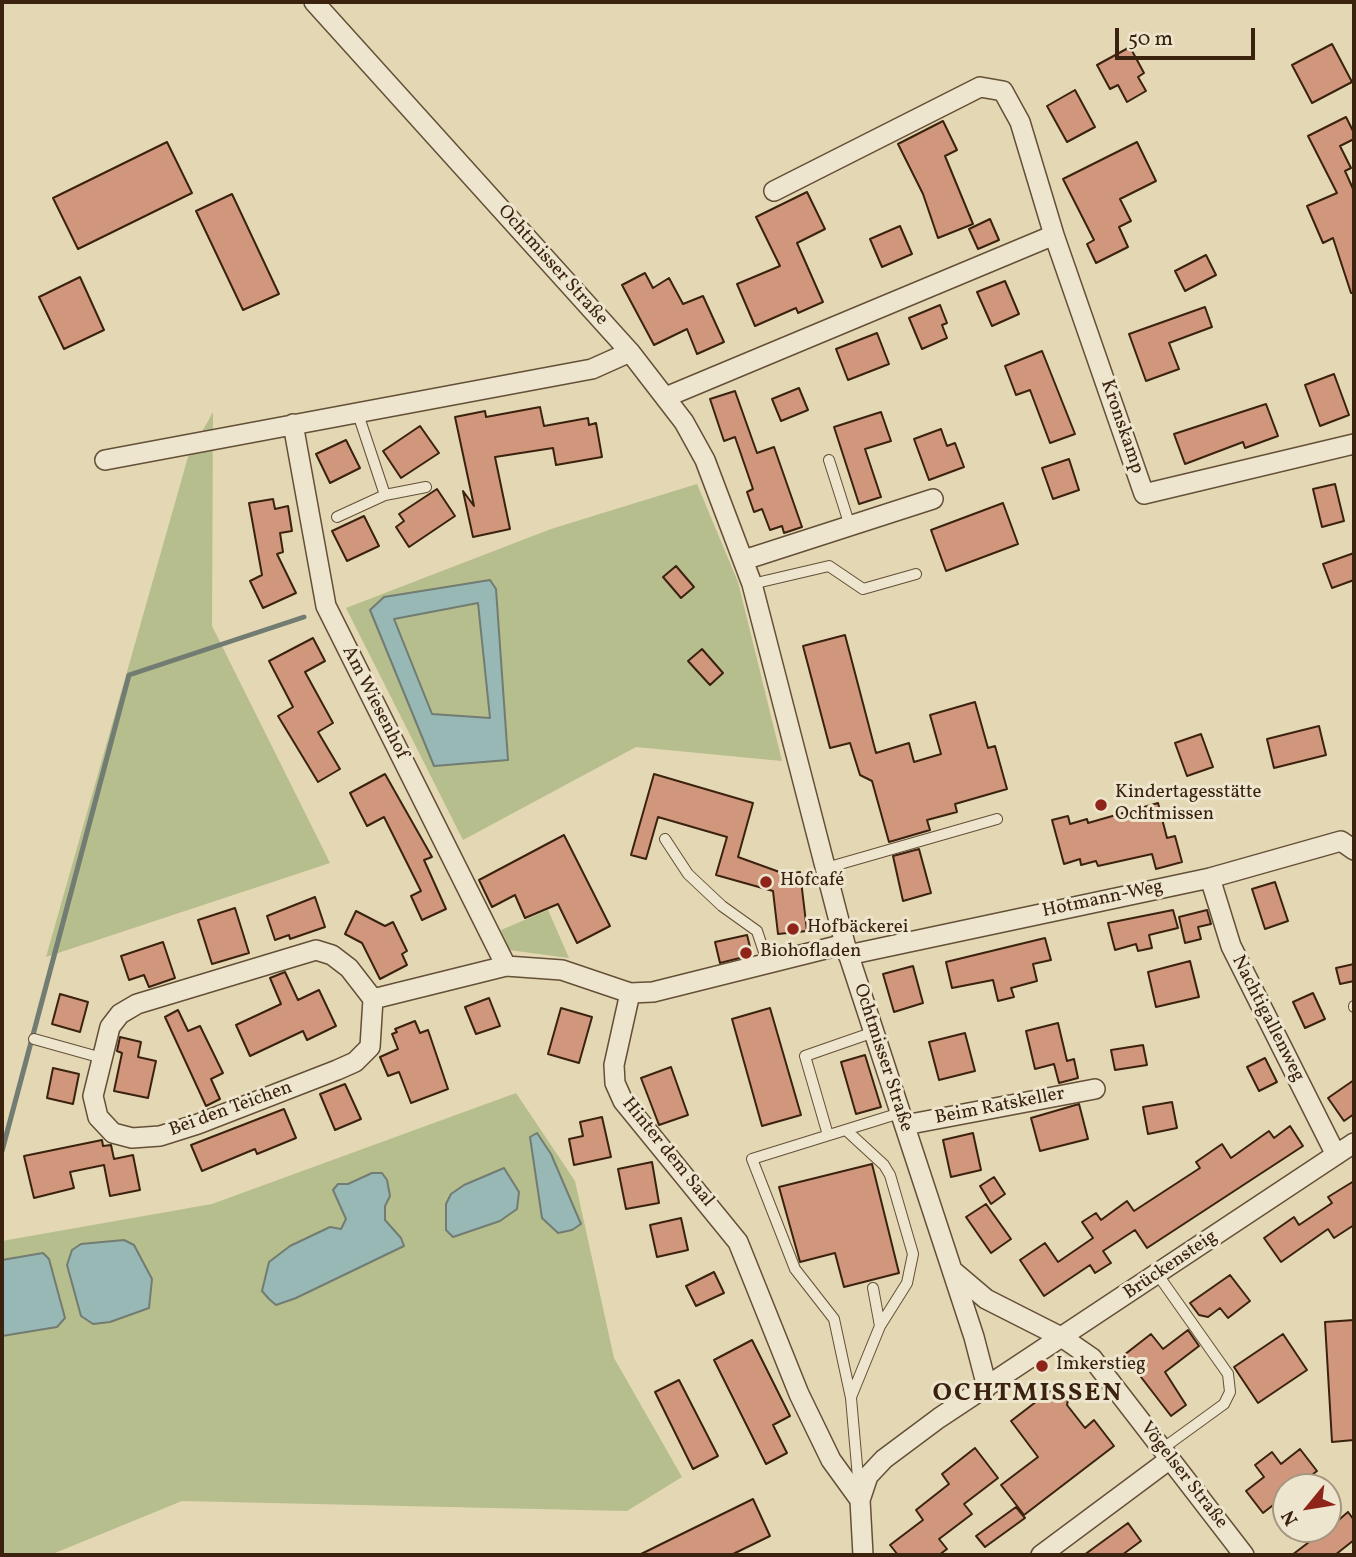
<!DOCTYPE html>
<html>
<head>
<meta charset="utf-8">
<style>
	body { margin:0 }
	#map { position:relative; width:1356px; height:1557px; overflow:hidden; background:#e4d7b3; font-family:Vollkorn,serif }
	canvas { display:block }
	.frame { position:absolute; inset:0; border:4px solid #3a220e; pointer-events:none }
	.north { position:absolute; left:1272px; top:1473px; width:70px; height:70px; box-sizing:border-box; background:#ede5ce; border:2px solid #a59781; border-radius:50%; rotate:240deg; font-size:19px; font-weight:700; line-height:28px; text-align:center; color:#3a220e }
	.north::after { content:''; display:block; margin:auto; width:24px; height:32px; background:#8f2418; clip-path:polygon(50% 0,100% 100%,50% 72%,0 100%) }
	.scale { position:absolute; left:1115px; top:28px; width:140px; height:32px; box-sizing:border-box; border:4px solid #3a220e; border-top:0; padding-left:9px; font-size:21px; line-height:24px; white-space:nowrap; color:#3a220e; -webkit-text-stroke:5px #ede5ce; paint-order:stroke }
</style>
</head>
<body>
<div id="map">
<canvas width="1356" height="1557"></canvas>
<div class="frame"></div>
<div class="north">N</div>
<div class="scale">50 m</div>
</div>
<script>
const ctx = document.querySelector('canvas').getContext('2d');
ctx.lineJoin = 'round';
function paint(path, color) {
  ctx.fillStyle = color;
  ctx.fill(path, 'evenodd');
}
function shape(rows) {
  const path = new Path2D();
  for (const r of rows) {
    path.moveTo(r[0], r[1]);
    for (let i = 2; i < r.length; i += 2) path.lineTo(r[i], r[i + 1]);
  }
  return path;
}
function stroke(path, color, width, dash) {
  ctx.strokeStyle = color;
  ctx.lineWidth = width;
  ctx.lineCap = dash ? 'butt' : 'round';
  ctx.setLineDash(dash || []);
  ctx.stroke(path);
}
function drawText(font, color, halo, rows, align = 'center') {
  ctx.font = font + ' Vollkorn,serif';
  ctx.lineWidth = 6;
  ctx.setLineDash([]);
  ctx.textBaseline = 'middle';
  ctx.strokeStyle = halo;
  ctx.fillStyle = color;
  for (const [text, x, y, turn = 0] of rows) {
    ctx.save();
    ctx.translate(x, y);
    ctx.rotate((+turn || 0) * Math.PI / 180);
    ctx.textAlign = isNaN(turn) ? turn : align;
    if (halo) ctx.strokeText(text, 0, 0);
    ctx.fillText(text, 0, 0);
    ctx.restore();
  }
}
paint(shape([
	[213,412,212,626,330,863,46,957,188,457],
	[697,484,738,582,782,761,636,747,463,840,346,608,551,529],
	[548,910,569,958,509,950,501,930],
	[516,1093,575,1181,614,1358,682,1477,627,1511,182,1501,50,1555,2,1555,2,1241,212,1204]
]), '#b5be8c');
const water = shape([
	[490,580,496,589,508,760,434,766,370,610,384,597,490,580],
	[478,603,490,718,432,714,394,619,478,603],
	[537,1133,551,1154,581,1224,572,1230,558,1233,542,1218,530,1137,537,1133],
	[504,1168,519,1192,517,1209,500,1221,453,1237,446,1230,446,1204,451,1194,464,1185,504,1168],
	[372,1173,382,1173,387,1180,390,1196,385,1206,385,1220,401,1238,404,1246,296,1298,276,1305,269,1299,262,1291,269,1262,290,1246,330,1227,341,1229,346,1219,333,1190,338,1184,348,1184,372,1173],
	[124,1240,134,1245,152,1279,149,1308,110,1322,93,1324,81,1316,67,1265,72,1250,81,1244,124,1240],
	[43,1253,49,1259,65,1318,57,1327,2,1336,2,1260,43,1253]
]);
paint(water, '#98b8b5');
stroke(water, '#727c72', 2);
stroke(shape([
	[2,1151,129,675,304,617]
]), '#727c72', 5);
const building = shape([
	[1332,44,1352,82,1312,103,1292,65,1332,44],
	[1130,47,1144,73,1138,77,1146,91,1127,102,1118,85,1110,89,1097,65,1130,47],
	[1075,90,1095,127,1067,142,1047,106,1075,90],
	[1346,117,1354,133,1354,139,1340,146,1351,168,1345,171,1354,191,1354,293,1351,293,1333,238,1323,243,1307,206,1337,193,1308,136,1346,117],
	[943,121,957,150,945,156,973,224,938,238,923,194,898,144,943,121],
	[167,142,192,193,78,249,53,198,167,142],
	[1137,142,1156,181,1120,199,1131,221,1119,227,1128,247,1096,263,1087,244,1094,240,1063,179,1137,142],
	[807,192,825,229,797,243,823,302,798,313,796,308,755,326,737,284,780,266,756,217,807,192],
	[232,194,279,294,243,310,196,211,232,194],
	[990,219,999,240,978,249,969,229,990,219],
	[900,226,912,254,882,267,870,239,900,226],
	[1206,255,1216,275,1185,291,1175,271,1206,255],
	[645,273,653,288,669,278,683,304,703,296,724,342,697,354,687,329,654,345,622,285,645,273],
	[80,277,104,330,64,349,39,297,80,277],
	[1005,281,1019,314,992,326,977,292,1005,281],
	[940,305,947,323,942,325,947,338,922,349,909,318,940,305],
	[1205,307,1212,327,1169,343,1179,369,1146,381,1129,334,1205,307],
	[877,333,889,364,848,380,836,349,877,333],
	[1042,351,1075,434,1050,443,1030,390,1016,395,1005,366,1042,351],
	[1334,374,1349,415,1320,426,1305,385,1334,374],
	[799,388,808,410,781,421,772,399,799,388],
	[735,391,757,453,774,447,802,527,784,533,782,526,770,530,762,509,754,512,747,492,753,489,735,437,724,441,710,399,735,391],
	[1266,404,1278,436,1245,448,1243,442,1185,464,1174,434,1266,404],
	[540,407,544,426,588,418,589,425,596,423,602,457,556,465,553,448,495,457,510,529,473,537,463,491,474,506,455,417,485,411,486,417,540,407],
	[881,412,891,441,865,449,881,497,859,504,834,427,881,412],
	[420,426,439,453,401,478,383,451,420,426],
	[941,429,947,446,955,443,964,467,929,480,914,439,941,429],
	[346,440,360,468,330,483,316,454,346,440],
	[1069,459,1079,490,1053,499,1042,468,1069,459],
	[1335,484,1344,521,1322,527,1313,489,1335,484],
	[437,489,455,516,409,547,396,527,404,521,399,514,437,489],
	[273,499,275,509,288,506,292,531,280,533,283,552,277,554,296,593,263,608,250,581,262,575,249,503,273,499],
	[1003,503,1018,544,946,571,931,530,1003,503],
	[364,516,379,546,347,561,332,531,364,516],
	[1354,553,1354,580,1332,588,1323,564,1354,553],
	[676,566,694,587,681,598,663,577,676,566],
	[845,635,876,753,909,743,914,762,941,754,930,715,975,702,988,748,995,746,1007,789,955,804,957,812,927,820,930,830,889,842,872,781,860,775,850,743,830,748,803,646,845,635],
	[313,638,325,661,305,672,333,723,318,732,340,769,318,782,278,716,293,707,269,661,313,638],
	[702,649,723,673,710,685,688,661,702,649],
	[1319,726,1326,755,1274,768,1267,739,1319,726],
	[1201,734,1213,767,1187,776,1175,743,1201,734],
	[385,774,432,857,424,860,446,909,422,920,411,896,421,891,384,817,367,826,350,793,385,774],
	[654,774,753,803,738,857,785,874,800,872,807,931,778,934,773,891,716,875,727,837,658,817,646,859,631,855,654,774],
	[1158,803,1167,838,1175,836,1182,862,1156,869,1152,854,1098,866,1096,861,1081,865,1080,859,1064,864,1052,820,1068,816,1070,824,1087,819,1088,823,1158,803],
	[564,835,610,926,577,943,558,904,525,918,515,895,492,907,479,880,564,835],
	[919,849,931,893,903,901,893,856,919,849],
	[1275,882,1288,921,1265,929,1252,889,1275,882],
	[315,897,325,927,290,939,289,935,275,940,267,916,315,897],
	[235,908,249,953,212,964,198,920,235,908],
	[1173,910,1178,928,1149,935,1152,948,1138,951,1136,944,1115,950,1108,923,1173,910],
	[1207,910,1211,924,1198,927,1201,939,1185,943,1179,917,1207,910],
	[356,911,385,926,393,922,407,951,402,954,407,965,380,979,362,943,345,934,356,911],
	[747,935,752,955,720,963,715,942,747,935],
	[1045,938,1051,960,1033,964,1037,981,1011,988,1014,997,998,1001,993,980,952,988,946,962,1045,938],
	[163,942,175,978,149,987,144,975,129,980,121,956,163,942],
	[1190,961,1199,997,1156,1007,1148,972,1190,961],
	[1354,964,1354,981,1340,984,1336,968,1354,964],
	[913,966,923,1003,894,1012,883,974,913,966],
	[285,972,298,1000,319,990,336,1026,307,1040,303,1031,250,1056,236,1025,281,1004,270,978,285,972],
	[1313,993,1325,1019,1305,1028,1293,1002,1313,993],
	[60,994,88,1002,80,1032,52,1024,60,994],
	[489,998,500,1026,476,1034,465,1007,489,998],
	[561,1008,592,1017,579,1063,548,1054,561,1008],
	[770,1008,801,1115,762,1126,732,1019,770,1008],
	[178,1010,188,1031,200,1026,223,1073,211,1079,220,1099,206,1106,165,1017,178,1010],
	[415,1021,420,1033,428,1030,448,1089,411,1103,399,1072,388,1076,380,1057,398,1049,392,1034,397,1032,395,1029,415,1021],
	[1058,1023,1067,1061,1074,1059,1078,1078,1059,1083,1054,1064,1035,1069,1026,1031,1058,1023],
	[965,1033,975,1071,939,1080,929,1042,965,1033],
	[120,1037,141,1042,138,1057,156,1061,148,1098,114,1091,122,1053,117,1051,120,1037],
	[1143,1045,1147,1065,1115,1070,1111,1050,1143,1045],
	[865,1055,881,1107,856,1114,841,1062,865,1055],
	[1265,1058,1277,1082,1259,1091,1247,1067,1265,1058],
	[671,1067,688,1115,659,1125,641,1078,671,1067],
	[53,1068,79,1074,73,1104,47,1098,53,1068],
	[1354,1080,1354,1114,1344,1121,1328,1098,1354,1080],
	[345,1084,361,1119,335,1130,320,1094,345,1084],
	[1172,1102,1177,1128,1148,1134,1143,1107,1172,1102],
	[1079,1104,1088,1139,1040,1151,1031,1118,1079,1104],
	[284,1109,296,1138,257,1154,255,1149,202,1171,191,1145,284,1109],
	[602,1117,611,1157,574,1165,569,1139,583,1136,580,1122,602,1117],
	[1290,1126,1303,1146,1147,1248,1135,1230,1103,1251,1111,1263,1095,1273,1090,1265,1044,1296,1020,1260,1045,1243,1058,1262,1093,1238,1082,1222,1096,1213,1101,1220,1127,1201,1134,1211,1200,1168,1196,1162,1222,1144,1231,1158,1269,1131,1274,1138,1290,1126],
	[973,1133,981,1170,951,1177,943,1140,973,1133],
	[102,1140,103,1146,111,1145,114,1159,133,1155,140,1190,110,1196,104,1165,70,1172,74,1188,34,1198,24,1156,102,1140],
	[652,1162,659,1203,626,1209,618,1169,652,1162],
	[872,1164,899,1273,844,1287,835,1253,800,1262,779,1187,872,1164],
	[994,1177,1005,1194,991,1204,980,1186,994,1177],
	[1354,1181,1354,1225,1334,1238,1328,1229,1281,1262,1264,1238,1294,1217,1299,1225,1332,1203,1328,1197,1354,1181],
	[986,1204,1011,1239,991,1253,966,1217,986,1204],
	[681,1218,688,1250,657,1257,650,1225,681,1218],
	[714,1272,724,1293,696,1306,686,1286,714,1272],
	[1230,1275,1250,1301,1228,1318,1220,1308,1208,1317,1199,1315,1190,1303,1230,1275],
	[1354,1320,1354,1440,1332,1442,1325,1322,1354,1320],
	[1188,1330,1199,1346,1165,1372,1186,1405,1171,1416,1124,1355,1151,1334,1163,1349,1188,1330],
	[1283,1334,1307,1370,1258,1403,1234,1367,1283,1334],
	[752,1340,790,1416,773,1425,787,1453,766,1464,714,1360,752,1340],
	[679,1380,718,1456,693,1469,655,1392,679,1380],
	[1054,1388,1058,1392,1069,1394,1067,1405,1085,1428,1094,1420,1114,1446,1024,1515,1001,1485,1038,1457,1011,1421,1054,1388],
	[975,1448,998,1478,964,1504,972,1514,939,1539,947,1549,939,1555,898,1555,890,1545,923,1520,916,1510,949,1484,942,1474,975,1448],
	[1300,1449,1317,1471,1296,1487,1286,1487,1286,1495,1263,1513,1246,1491,1264,1477,1255,1465,1272,1452,1281,1464,1300,1449],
	[753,1499,770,1536,731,1555,639,1555,753,1499],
	[1016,1507,1025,1518,985,1547,976,1536,1016,1507],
	[1348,1512,1354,1520,1354,1540,1335,1555,1292,1555,1313,1539,1305,1529,1328,1529,1348,1512],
	[1128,1523,1141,1541,1122,1555,1084,1555,1128,1523]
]);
paint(building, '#d0977c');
stroke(building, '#3a220e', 2);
const lane = shape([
	[829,460,850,526],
	[385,495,426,487],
	[337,517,385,495,357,411],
	[752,584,829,566,863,589,916,574],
	[665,839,688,874,722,906,757,931,768,964],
	[826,868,997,819],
	[1354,1006,1354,1007],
	[34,1039,102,1058],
	[846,1130,884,1165,890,1175,913,1254,907,1283,880,1326],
	[828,1135,805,1056,874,1032],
	[1158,1275,1228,1374,1230,1392,1224,1404,1162,1449],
	[851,1397,880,1326,873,1288],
	[859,1489,851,1398,834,1319,795,1269,752,1159,900,1113]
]);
const street = shape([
	[314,2,630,352,684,422,705,460,752,584,845,944,974,1337,987,1387],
	[774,191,980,87,1003,91,1020,122,1054,235],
	[666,397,1054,235,1144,494,1354,444],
	[293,424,326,606,506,966],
	[105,460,592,369,630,352],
	[744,560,933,499],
	[1210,878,1231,946,1336,1155],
	[848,955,1210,878,1341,841,1354,850],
	[630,993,614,1065,615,1083,623,1101,738,1242,799,1394,831,1460,860,1500],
	[373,999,370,1047,355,1062,337,1070,198,1124,160,1136,132,1138,113,1133,98,1117,93,1096,110,1027,120,1014,137,1004,316,950,332,955,349,968,373,999,506,966,562,970,630,993,653,992,845,944],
	[905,1125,1095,1089],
	[953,1271,986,1299,1063,1338,1092,1358,1244,1555],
	[863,1555,860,1500,868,1476,884,1459,939,1418,1354,1143],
	[1041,1555,1170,1459]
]);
stroke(lane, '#644f37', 12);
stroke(street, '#644f37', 22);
stroke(lane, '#ede5ce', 10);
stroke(street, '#ede5ce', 19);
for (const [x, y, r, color] of [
	[1101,805,7,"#8f2418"],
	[766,882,7,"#8f2418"],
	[793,929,7,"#8f2418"],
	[746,953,7,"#8f2418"],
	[1042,1366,7,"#8f2418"]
]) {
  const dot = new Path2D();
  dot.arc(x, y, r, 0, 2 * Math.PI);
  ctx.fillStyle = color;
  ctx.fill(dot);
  stroke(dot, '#ede5ce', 2.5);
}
drawText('19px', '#3a220e', '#ede5ce', [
	["Ochtmisser Straße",552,266,48],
	["Kronskamp",1121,427,71],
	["Am Wiesenhof",374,703,63],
	["Hotmann-Weg",1103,900,-12],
	["Nachtigallenweg",1267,1019,63],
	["Ochtmisser Straße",882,1058,72],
	["Beim Ratskeller",1000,1107,-11],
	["Bei den Teichen",231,1110,-20],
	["Hinter dem Saal",667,1153,51],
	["Brückensteig",1171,1266,-34],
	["Vögelser Straße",1183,1476,52]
]);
drawText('19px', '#3a220e', '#ede5ce', [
	["Kindertagesstätte",1115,794],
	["Ochtmissen",1115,816],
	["Hofcafé",780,882],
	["Hofbäckerei",807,929],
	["Biohofladen",760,953],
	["Imkerstieg",1056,1366]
], 'left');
ctx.letterSpacing = '2px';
drawText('bold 26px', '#3a220e', '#ede5ce', [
	["OCHTMISSEN",1028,1395]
]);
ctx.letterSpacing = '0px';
</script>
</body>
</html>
